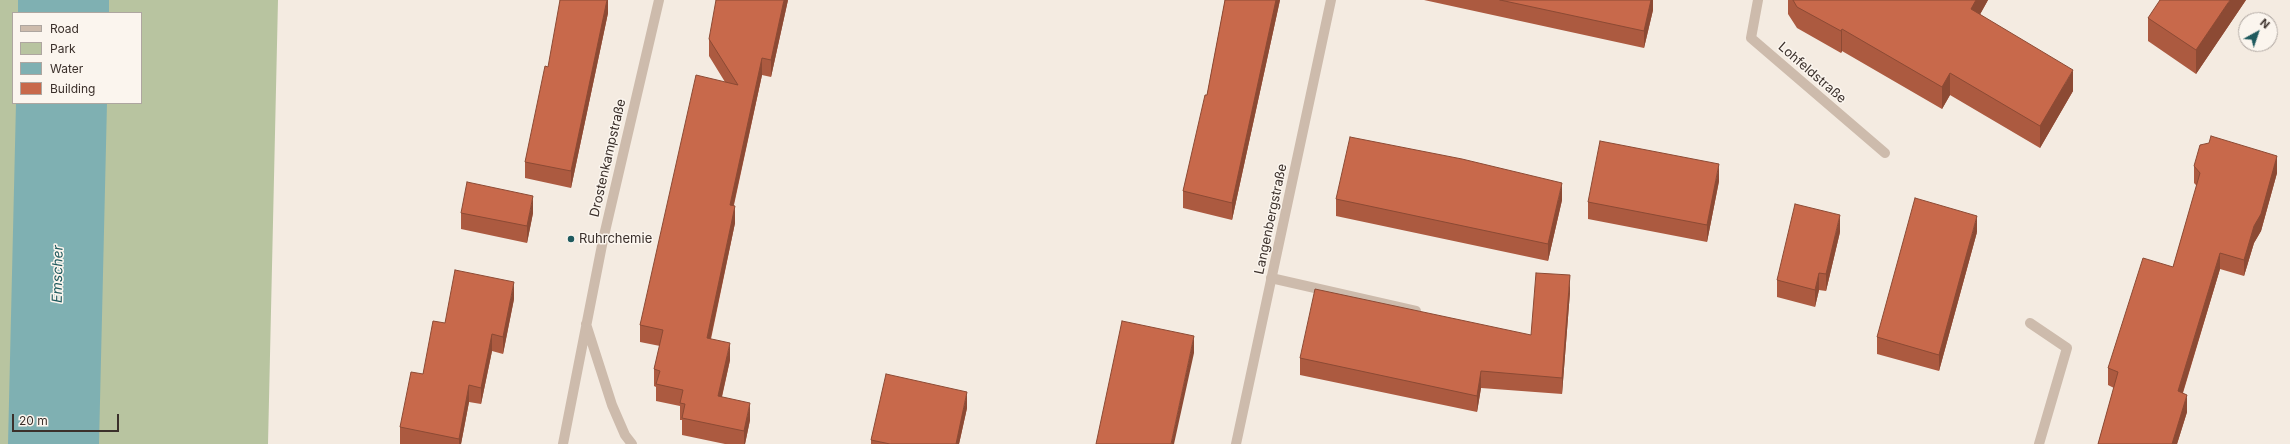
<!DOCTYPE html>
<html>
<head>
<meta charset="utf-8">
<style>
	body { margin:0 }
	#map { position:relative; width:2290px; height:444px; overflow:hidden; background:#f4ebe1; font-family:Inter,sans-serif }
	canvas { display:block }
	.legend { position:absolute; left:12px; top:12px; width:130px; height:92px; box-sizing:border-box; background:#fbf5ee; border:1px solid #aea6a0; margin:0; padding:5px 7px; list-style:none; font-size:12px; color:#3b302b }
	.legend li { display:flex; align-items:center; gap:8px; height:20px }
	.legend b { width:20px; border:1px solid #aea6a0 }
	.north { position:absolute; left:2238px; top:12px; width:40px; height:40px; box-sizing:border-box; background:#fbf5ee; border:1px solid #aea6a0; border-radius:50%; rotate:40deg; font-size:11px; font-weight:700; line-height:16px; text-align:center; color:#3b302b }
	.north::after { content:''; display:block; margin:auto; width:14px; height:18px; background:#1f5a5e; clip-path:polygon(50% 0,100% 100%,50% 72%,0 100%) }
	.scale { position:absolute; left:12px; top:414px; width:107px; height:18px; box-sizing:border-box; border:2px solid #3b302b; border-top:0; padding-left:5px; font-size:12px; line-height:14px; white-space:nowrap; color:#3b302b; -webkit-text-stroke:3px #fbf5ee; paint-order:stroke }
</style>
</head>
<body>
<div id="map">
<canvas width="2290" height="444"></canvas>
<ul class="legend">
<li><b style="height:5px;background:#cdbbac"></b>Road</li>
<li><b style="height:11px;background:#b8c4a0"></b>Park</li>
<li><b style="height:11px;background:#7fb0b2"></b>Water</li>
<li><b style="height:11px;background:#c8694b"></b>Building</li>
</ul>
<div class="north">N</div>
<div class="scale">20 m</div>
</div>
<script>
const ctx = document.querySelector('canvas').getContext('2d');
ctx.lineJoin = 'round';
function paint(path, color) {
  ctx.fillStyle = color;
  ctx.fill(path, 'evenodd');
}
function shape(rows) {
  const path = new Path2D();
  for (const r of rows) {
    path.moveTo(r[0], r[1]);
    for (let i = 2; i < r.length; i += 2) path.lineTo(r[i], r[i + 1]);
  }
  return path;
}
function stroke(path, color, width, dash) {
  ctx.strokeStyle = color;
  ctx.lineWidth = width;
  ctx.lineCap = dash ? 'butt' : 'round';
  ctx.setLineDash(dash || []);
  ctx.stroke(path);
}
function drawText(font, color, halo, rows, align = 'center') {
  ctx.font = font + ' Inter,sans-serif';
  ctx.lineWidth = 3;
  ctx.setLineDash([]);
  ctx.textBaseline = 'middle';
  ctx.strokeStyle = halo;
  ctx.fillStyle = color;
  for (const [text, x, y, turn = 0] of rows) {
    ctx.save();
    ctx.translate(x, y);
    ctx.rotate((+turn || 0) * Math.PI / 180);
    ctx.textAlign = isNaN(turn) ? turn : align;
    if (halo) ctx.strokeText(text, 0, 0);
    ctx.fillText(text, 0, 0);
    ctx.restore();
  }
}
paint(shape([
	[0,0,278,0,268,444,0,444],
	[13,13,141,13,141,103,13,103]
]), '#b8c4a0');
paint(shape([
	[18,0,109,0,109,13,18,13],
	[16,103,107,103,99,444,8,444]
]), '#7fb0b2');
stroke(shape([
	[1271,278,1416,311]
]), '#cdbbac', 10);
stroke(shape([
	[1758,0,1751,38,1885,153],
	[2030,323,2067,348,2039,444],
	[1236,444,1331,0]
]), '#cdbbac', 10);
stroke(shape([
	[586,324,612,405,625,435,632,444],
	[563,444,603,240,659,0]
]), '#cdbbac', 10);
paint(shape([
	[608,0,608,13,571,188,525,178,525,162,548,67],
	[788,0,771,77,762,75,734,205,735,223,711,339,730,360,722,397,750,420,745,444,725,444,682,435,682,420,680,420,680,406,656,401,656,387,654,386,654,369,660,346,640,342,640,325,725,82,709,56,709,39],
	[1225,0,1280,0,1232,220,1183,208,1183,191,1207,95],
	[1424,0,1653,0,1653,10,1644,48],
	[1788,0,1988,0,1980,14,2073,91,2040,148,1950,95,1942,109,1842,51,1841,53,1797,28,1788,14],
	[2246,0,2196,74,2148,41,2148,18],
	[2194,166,2277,173,2261,231,2254,243,2244,276,2220,269,2183,393,2187,412,2177,444,2098,444,2114,388,2108,385,2108,368,2173,267,2197,186,2194,183],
	[1719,181,1707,242,1588,219,1588,202],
	[1336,199,1562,200,1548,261,1336,216],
	[461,213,533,213,527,243,461,229],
	[1840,232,1826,291,1819,290,1815,307,1777,297,1777,280],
	[1977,232,1939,371,1877,354,1877,337],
	[1570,292,1562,394,1481,388,1477,412,1300,375,1300,358,1531,335],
	[514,299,503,354,492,351,481,404,469,402,461,444,400,444,400,427,445,323],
	[967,408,959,444,871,444,871,440]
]), '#ac5a40');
paint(shape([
	[607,0,608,0,608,13,571,188,571,171],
	[784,0,788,0,771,77,771,60],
	[1276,0,1280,0,1232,220,1232,203],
	[1651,0,1653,0,1653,10,1644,48,1644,31],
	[1976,0,1988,0,1971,31,1971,9],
	[2230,0,2246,0,2196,74,2196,50],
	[1842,29,1842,51,1841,53,1841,31],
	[762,58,762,75,730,221,730,205],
	[2073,70,2073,91,2040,148,2040,126],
	[1950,73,1950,95,1942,109,1942,87],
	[2277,156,2277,173,2261,231,2254,243,2244,276,2244,260,2254,226],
	[1719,164,1719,181,1707,242,1707,225],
	[1562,183,1562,200,1548,261,1548,244],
	[533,196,533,213,527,243,527,226],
	[735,206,735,223,707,355,707,338],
	[1840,215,1840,232,1826,291,1826,274],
	[1977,216,1977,232,1939,371,1939,355],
	[2220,253,2220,269,2178,408,2178,391],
	[1819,273,1819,290,1815,307,1815,290],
	[1570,275,1570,292,1562,394,1562,378],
	[514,282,514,299,503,354,503,337],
	[492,334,492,351,481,404,481,388],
	[1194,336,1194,353,1174,444,1171,444],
	[730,343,730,360,718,413,718,396],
	[1481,371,1481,388,1477,412,1477,396],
	[469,385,469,402,461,444,459,444,459,439],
	[967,392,967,408,959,444,956,444],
	[2187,395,2187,412,2177,444,2172,444],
	[750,403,750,420,745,444,744,444,744,431]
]), '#8c4a34');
const building = shape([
	[560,0,607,0,571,171,525,162,545,66,548,67,560,0],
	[716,0,784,0,771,60,762,58,730,205,735,206,707,338,730,343,718,396,750,403,744,431,682,418,685,404,680,403,683,390,656,384,660,371,654,369,663,330,640,325,696,75,738,85,709,39,716,0],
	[1225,0,1276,0,1232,203,1183,191,1205,95,1207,95,1225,0],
	[1500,0,1651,0,1644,31,1500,0],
	[1793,0,1976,0,1971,9,2073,70,2040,126,1950,73,1942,87,1842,29,1841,31,1797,7,1793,0],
	[2160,0,2230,0,2196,50,2148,18,2160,0],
	[2211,136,2277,156,2261,214,2254,226,2244,260,2220,253,2178,391,2187,395,2172,444,2098,444,2118,372,2108,368,2143,258,2173,267,2200,173,2194,166,2200,145,2209,143,2211,136],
	[1350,137,1462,159,1562,183,1548,244,1336,199,1350,137],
	[1600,141,1719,164,1707,225,1588,202,1600,141],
	[467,182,533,196,527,226,461,213,467,182],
	[1915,198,1977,216,1939,355,1877,337,1915,198],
	[1795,204,1840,215,1826,274,1819,273,1815,290,1777,280,1795,204],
	[455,270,514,282,503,337,492,334,481,388,469,385,459,439,400,427,411,372,423,374,433,321,445,323,455,270],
	[1536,273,1570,275,1562,378,1481,371,1477,396,1300,358,1315,289,1531,335,1536,273],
	[1122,321,1194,336,1171,444,1096,444,1122,321],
	[886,374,967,392,956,444,890,444,871,440,886,374]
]);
paint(building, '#c8694b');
stroke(building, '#8c4a34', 1);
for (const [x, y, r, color] of [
	[571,239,4,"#1f5a5e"]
]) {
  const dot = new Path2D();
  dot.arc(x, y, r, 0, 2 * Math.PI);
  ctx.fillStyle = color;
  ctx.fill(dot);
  stroke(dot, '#fbf5ee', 1.5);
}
drawText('13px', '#3b302b', '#fbf5ee', [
	["Lohfeldstraße",1812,73,41],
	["Drostenkampstraße",608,158,-77],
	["Langenbergstraße",1271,219,-78]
]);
drawText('13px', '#3b302b', '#fbf5ee', [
	["Ruhrchemie",579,239]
], 'left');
drawText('italic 14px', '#1f5a5e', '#fbf5ee', [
	["Emscher",58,274,-89]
]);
</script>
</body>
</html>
